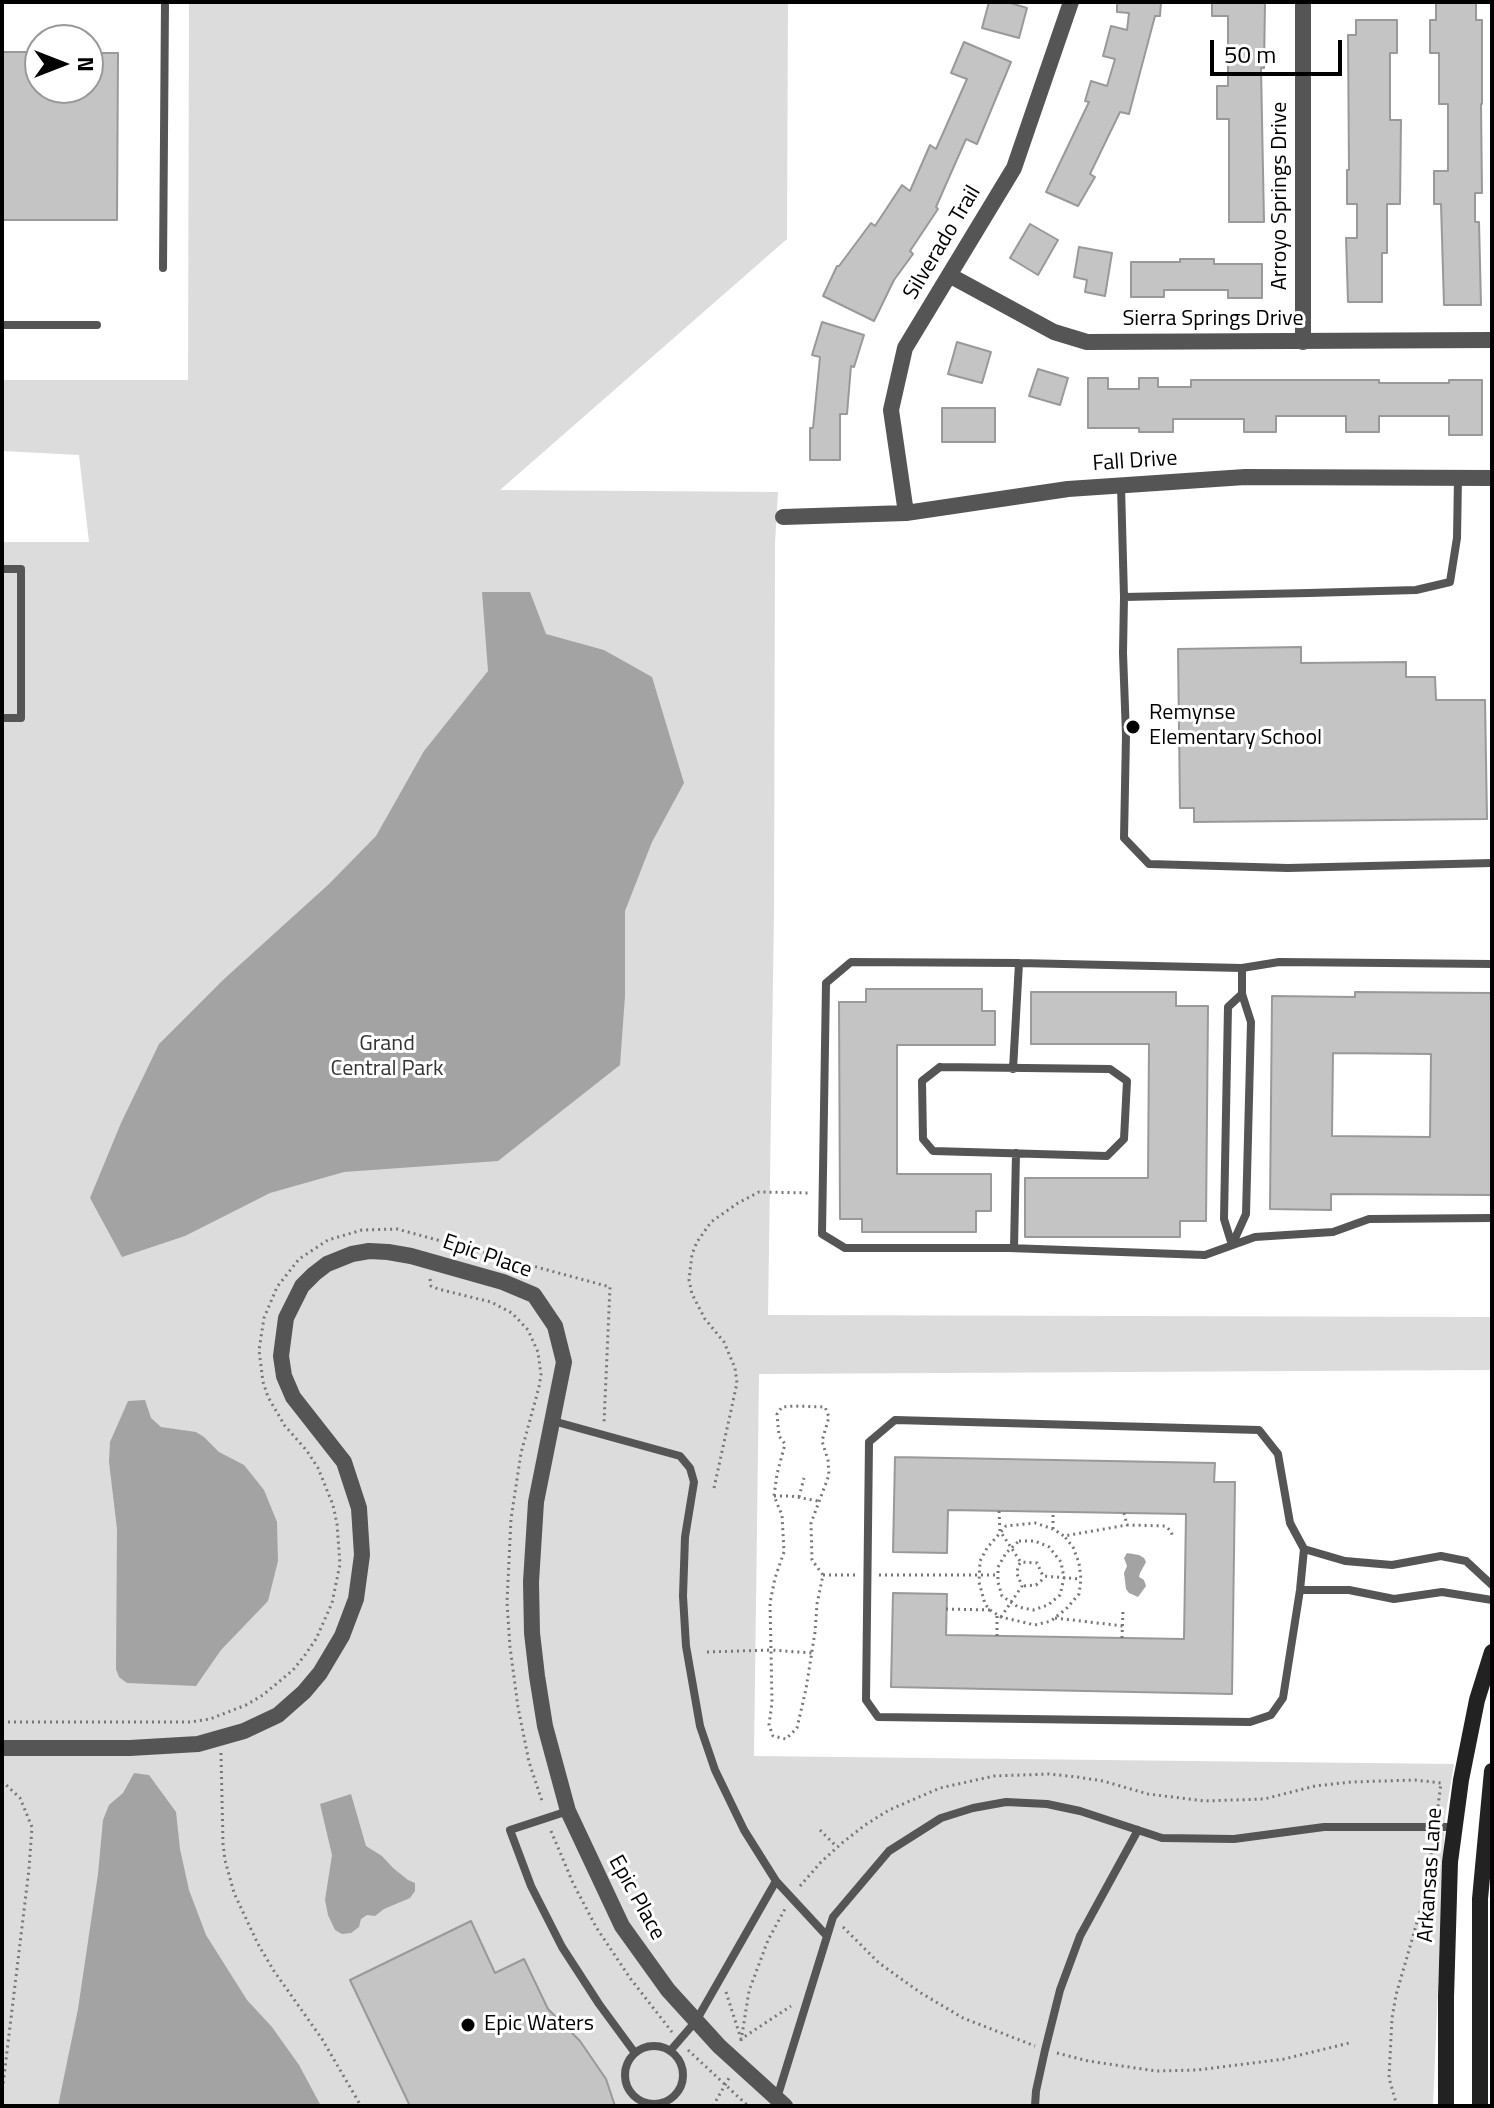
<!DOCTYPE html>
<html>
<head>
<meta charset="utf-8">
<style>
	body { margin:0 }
	#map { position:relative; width:1494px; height:2108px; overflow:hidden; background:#fff; font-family:"Titillium Web",sans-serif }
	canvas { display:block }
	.frame { position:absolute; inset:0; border:4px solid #000; pointer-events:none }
	.north { position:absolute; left:24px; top:24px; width:80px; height:80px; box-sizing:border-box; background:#fff; border:2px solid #999; border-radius:50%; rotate:90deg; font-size:22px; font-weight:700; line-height:32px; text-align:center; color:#000 }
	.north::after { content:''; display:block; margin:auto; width:28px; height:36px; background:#000; clip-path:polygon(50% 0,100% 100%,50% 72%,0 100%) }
	.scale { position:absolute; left:1210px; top:40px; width:132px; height:36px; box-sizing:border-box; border:4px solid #000; border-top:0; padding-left:10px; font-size:24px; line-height:28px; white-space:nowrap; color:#000; -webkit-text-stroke:6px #fff; paint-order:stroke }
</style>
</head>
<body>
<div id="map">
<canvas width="1494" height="2108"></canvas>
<div class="frame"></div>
<div class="north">N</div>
<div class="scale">50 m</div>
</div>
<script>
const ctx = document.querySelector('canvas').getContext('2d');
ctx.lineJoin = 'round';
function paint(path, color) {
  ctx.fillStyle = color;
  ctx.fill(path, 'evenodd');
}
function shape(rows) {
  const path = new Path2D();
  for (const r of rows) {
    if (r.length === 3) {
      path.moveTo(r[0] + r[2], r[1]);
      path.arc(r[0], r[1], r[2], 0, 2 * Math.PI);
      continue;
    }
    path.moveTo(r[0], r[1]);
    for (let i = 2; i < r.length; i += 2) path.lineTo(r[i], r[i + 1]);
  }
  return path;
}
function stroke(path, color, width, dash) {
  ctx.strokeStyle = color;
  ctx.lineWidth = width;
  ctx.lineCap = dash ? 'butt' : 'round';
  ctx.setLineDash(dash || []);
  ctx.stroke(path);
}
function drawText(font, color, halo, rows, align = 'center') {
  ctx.font = font + ' "Titillium Web",sans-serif';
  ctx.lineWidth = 6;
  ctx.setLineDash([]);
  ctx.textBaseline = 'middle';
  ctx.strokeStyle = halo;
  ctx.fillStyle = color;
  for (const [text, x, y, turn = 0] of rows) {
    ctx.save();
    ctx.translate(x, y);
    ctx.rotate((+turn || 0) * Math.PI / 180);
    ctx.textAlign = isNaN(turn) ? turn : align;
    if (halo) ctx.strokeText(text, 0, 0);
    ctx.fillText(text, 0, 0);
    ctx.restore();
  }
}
paint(shape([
	[189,2,788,2,787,239,500,490,778,492,775,543,774,912,768,1315,1492,1317,1492,1370,759,1374,754,1756,1454,1764,1445,1818,1433,2106,2,2106,2,542,89,542,79,455,2,451,2,380,188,380]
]), '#dcdcdc');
paint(shape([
	[482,592,530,592,546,634,604,650,652,677,684,783,652,842,625,911,625,996,620,1065,498,1161,344,1172,270,1193,185,1236,122,1257,90,1198,121,1123,159,1044,223,980,329,884,376,836,424,751,488,671],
	[145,1400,151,1418,161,1427,196,1432,204,1437,219,1452,244,1465,264,1490,277,1522,278,1561,268,1601,221,1650,196,1686,127,1683,119,1677,116,1669,117,1529,109,1462,110,1442,128,1401],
	[1127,1553,1139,1555,1144,1558,1146,1562,1140,1573,1139,1577,1144,1580,1146,1586,1138,1597,1129,1593,1126,1589,1124,1573,1127,1566,1124,1558],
	[134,1773,149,1775,176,1812,180,1849,189,1890,206,1935,247,2000,272,2027,299,2065,321,2106,58,2106,78,2009,98,1874,103,1820,109,1805,123,1793],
	[351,1794,366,1846,382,1856,393,1868,408,1880,415,1883,415,1891,410,1898,384,1909,375,1916,367,1915,361,1919,359,1927,351,1933,342,1934,335,1930,328,1915,325,1900,332,1855,320,1804]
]), '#a3a3a3');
const building = shape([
	[989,2,1007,2,1027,8,1019,38,982,28,989,2],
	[1117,2,1161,2,1160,16,1155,16,1129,114,1120,112,1090,174,1095,177,1078,206,1046,192,1089,102,1085,101,1091,81,1107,86,1115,59,1103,56,1111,26,1127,30,1129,13,1117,12,1117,2],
	[1212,2,1265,2,1264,68,1261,68,1264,222,1229,222,1229,119,1217,119,1217,86,1228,86,1228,16,1212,16,1212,2],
	[1436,2,1476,2,1476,20,1482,20,1482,104,1481,104,1482,193,1475,193,1475,222,1479,222,1481,305,1444,305,1441,204,1434,204,1434,171,1448,171,1448,104,1439,104,1439,53,1430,53,1430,20,1436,20,1436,2],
	[1356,20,1397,20,1397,53,1390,53,1390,120,1401,120,1400,204,1387,204,1387,253,1382,253,1382,302,1348,302,1346,238,1357,238,1357,204,1347,204,1347,170,1349,170,1348,35,1356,35,1356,20],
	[964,42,1011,62,977,144,966,139,936,207,938,209,910,251,913,254,894,280,874,321,823,296,837,266,839,266,871,223,875,226,902,185,910,191,930,145,936,149,967,79,951,73,964,42],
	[2,52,40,52,40,88,88,88,88,53,118,53,117,220,2,220,2,52],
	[1030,224,1058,240,1038,275,1010,258,1030,224],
	[1079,247,1112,253,1105,296,1085,292,1087,280,1074,277,1079,247],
	[1180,259,1214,259,1214,264,1262,264,1262,298,1228,298,1228,290,1164,290,1164,297,1131,297,1131,262,1180,262,1180,259],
	[822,322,864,335,854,367,851,366,847,414,840,414,840,460,810,460,810,428,813,428,820,357,812,355,822,322],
	[957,342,991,352,982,383,948,374,957,342],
	[1038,369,1068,378,1060,405,1029,396,1038,369],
	[1088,378,1108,378,1108,389,1139,389,1139,378,1158,378,1158,387,1191,387,1191,380,1379,380,1379,383,1449,383,1449,380,1482,380,1482,435,1449,435,1449,416,1379,416,1379,432,1346,432,1346,416,1276,416,1276,432,1244,432,1244,419,1173,419,1173,432,1139,432,1139,428,1088,428,1088,378],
	[942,408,995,408,995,442,942,442,942,408],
	[1301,647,1301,663,1406,662,1406,677,1435,677,1436,700,1485,700,1487,819,1194,822,1194,808,1180,808,1178,649,1301,647],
	[866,989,982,989,982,1011,995,1011,995,1045,897,1045,897,1174,991,1174,991,1211,976,1211,976,1232,862,1232,862,1219,840,1219,839,1002,866,1002,866,989],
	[1031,992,1176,992,1176,1006,1208,1006,1206,1221,1180,1221,1180,1237,1025,1237,1025,1178,1148,1178,1149,1044,1031,1044,1031,992],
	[1355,992,1492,993,1492,1195,1331,1194,1331,1210,1270,1209,1272,996,1355,997,1355,992],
	[1333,1053,1431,1054,1430,1137,1332,1136,1333,1053],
	[895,1457,1215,1463,1214,1482,1235,1482,1232,1694,891,1687,893,1593,947,1594,946,1635,1184,1639,1186,1514,948,1510,947,1553,893,1552,895,1457],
	[471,1921,495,1973,524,1959,548,2009,580,2041,606,2079,615,2106,410,2106,350,1980,471,1921]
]);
paint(building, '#c4c4c4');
stroke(building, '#999', 2);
stroke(shape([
	[430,1279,431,1286,438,1289,491,1302,512,1313,528,1330,538,1352,541,1375,539,1387,521,1453,511,1519,507,1602,510,1647,518,1707,529,1762,543,1804],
	[714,1488,737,1383,735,1368,724,1342,705,1319,692,1294,689,1280,692,1254,697,1242,711,1222,738,1203,759,1192,811,1193],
	[774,1496,791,1496,818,1501],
	[799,1497,804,1478],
	[999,1511,1000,1531,1020,1561],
	[1124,1513,1127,1525,1165,1526,1171,1531,1173,1538],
	[1053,1529,1053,1512],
	[1019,1541,1035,1541,1049,1547,1061,1562,1064,1578,1060,1595,1048,1605,1033,1610,1018,1607,1002,1596,998,1582,998,1567,1006,1553,1019,1541],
	[823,1575,855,1575],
	[879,1575,998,1575],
	[1024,1586,1036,1585,1041,1581,1043,1576],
	[946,1609,990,1610,985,1604,979,1582,980,1561,987,1548,1006,1526,1035,1523,1053,1529,1064,1536,1127,1525],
	[990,1610,1001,1617,1035,1625,1051,1621,1066,1609,1079,1594,1081,1579,1079,1563,1073,1547,1064,1536],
	[1001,1617,1022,1586,1017,1574,1018,1566,1021,1562,1037,1563,1043,1576,1081,1579],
	[1055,1618,1123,1626],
	[997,1636,997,1614],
	[1122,1638,1123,1609],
	[707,1652,771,1650,770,1603,775,1578,784,1552,782,1515,774,1496,777,1474,785,1444,779,1436,777,1414,782,1407,794,1406,825,1407,829,1417,822,1441,828,1460,829,1475,811,1523,812,1560,823,1575,817,1604,815,1632,806,1689,797,1728,786,1739,773,1736,769,1725,772,1703,771,1650,812,1653],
	[2,1722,190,1722,210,1719,246,1705,263,1695,293,1670,305,1655,316,1639,332,1603,340,1564,337,1524,333,1505,318,1468,307,1451,285,1426,268,1397,263,1382,259,1350,264,1318,277,1287,299,1259,328,1240,362,1230,397,1229,610,1287,604,1423],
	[221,1753,223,1844,225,1860,234,1893,258,1944,274,1971,322,2039,361,2106],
	[2,1781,20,1798,32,1827,29,1869,2,2093],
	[820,1830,837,1847],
	[551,1831,573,1883,596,1927,630,1978,672,2032],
	[800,1886,821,1862,842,1843,865,1825,889,1810,940,1788,994,1776,1049,1774,1077,1777,1103,1781,1148,1794,1204,1801,1264,1799,1315,1786,1351,1782,1415,1780,1441,1783,1437,1814],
	[843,1927,879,1963,921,1993,963,2018,1035,2046],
	[726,1992,741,2039,791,2006],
	[741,2041,749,1991,768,1940,785,1909],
	[688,2050,748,2106],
	[1057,2053,1088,2061,1156,2071,1198,2070,1284,2059,1349,2043],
	[713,2106,729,2078],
	[1397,2106,1389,2078,1392,2018,1396,1995,1424,1898,1434,1837]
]), '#777', 3, [2, 4]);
stroke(shape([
	[163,268,165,2],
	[2,325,97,325],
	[1121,486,1124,597,1309,593,1416,590,1450,582,1457,538,1458,478],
	[2,569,21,569,21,718,2,718],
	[1124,597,1123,653,1126,735,1124,838,1149,864,1288,868,1492,863],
	[1492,964,1279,962,1242,968,1019,963,851,962,826,983,822,1234,845,1248,1009,1248,1205,1255,1255,1237,1333,1232,1369,1219,1492,1218],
	[940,1067,1110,1069,1127,1081,1124,1139,1107,1156,933,1151,923,1139,922,1081,940,1067],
	[1013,1069,1019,963],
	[1232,1245,1246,1214,1251,1022,1242,994,1242,968],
	[1232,1245,1224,1219,1228,1007,1242,994],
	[1014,1248,1016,1153],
	[553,1421,680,1456,690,1468,694,1482,685,1537,683,1596,686,1646,700,1726,715,1770,744,1830,776,1881,826,1935],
	[1304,1549,1300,1590,1283,1698,1271,1715,1250,1722,878,1717,866,1700,869,1442,895,1420,1259,1430,1278,1454,1290,1523,1304,1549,1345,1561,1392,1565,1441,1556,1466,1561,1492,1585],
	[1300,1590,1349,1590,1394,1599,1442,1592,1492,1600],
	[568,1811,510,1830,531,1886,562,1947,599,2004,635,2053],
	[654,2075,29],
	[670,2051,696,2021,776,1881],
	[777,2098,833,1917,889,1851,941,1818,973,1808,1006,1802,1047,1804,1080,1811,1162,1838,1234,1839,1324,1827,1454,1827],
	[1035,2106,1036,2091,1045,2050,1060,1990,1080,1936,1138,1830]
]), '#555', 8);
stroke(shape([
	[1303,2,1303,342],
	[949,275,1054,332,1087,342,1492,340],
	[906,513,891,410,905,348,1014,168,1071,2],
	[783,517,906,513,1068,489,1245,477,1492,478]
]), '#555', 16);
stroke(shape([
	[2,1748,130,1748,198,1744,244,1731,278,1715,304,1692,320,1673,342,1636,356,1599,362,1555,359,1508,344,1462,293,1397,284,1376,281,1356,286,1318,302,1286,314,1274,327,1264,352,1254,369,1251,388,1252,411,1256,503,1282,534,1295,555,1326,564,1362,536,1502,531,1582,532,1633,537,1676,545,1726,568,1811,622,1926,668,1990,719,2046,785,2106]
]), '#555', 16);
stroke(shape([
	[1446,2106,1446,1997,1450,1862,1461,1780,1477,1700,1492,1652],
	[1480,2106,1480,1899,1492,1771]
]), '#222', 16);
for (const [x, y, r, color] of [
	[1133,727,8,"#000"],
	[468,2025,8,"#000"]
]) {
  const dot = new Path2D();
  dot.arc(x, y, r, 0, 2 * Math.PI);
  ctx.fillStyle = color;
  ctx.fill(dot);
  stroke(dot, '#fff', 3);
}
drawText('22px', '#000', '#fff', [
	["Arroyo Springs Drive",1281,196,-90],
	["Silverado Trail",943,243,-59],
	["Sierra Springs Drive",1213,320],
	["Fall Drive",1135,462,-4],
	["Epic Place",487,1257,19],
	["Arkansas Lane",1431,1875,-86],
	["Epic Place",636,1898,61]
]);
drawText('22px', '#000', '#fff', [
	["Remynse",1149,714],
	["Elementary School",1149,739],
	["Epic Waters",484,2025]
], 'left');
drawText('22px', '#333', '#fff', [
	["Grand",387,1045],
	["Central Park",387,1070]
]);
</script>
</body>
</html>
